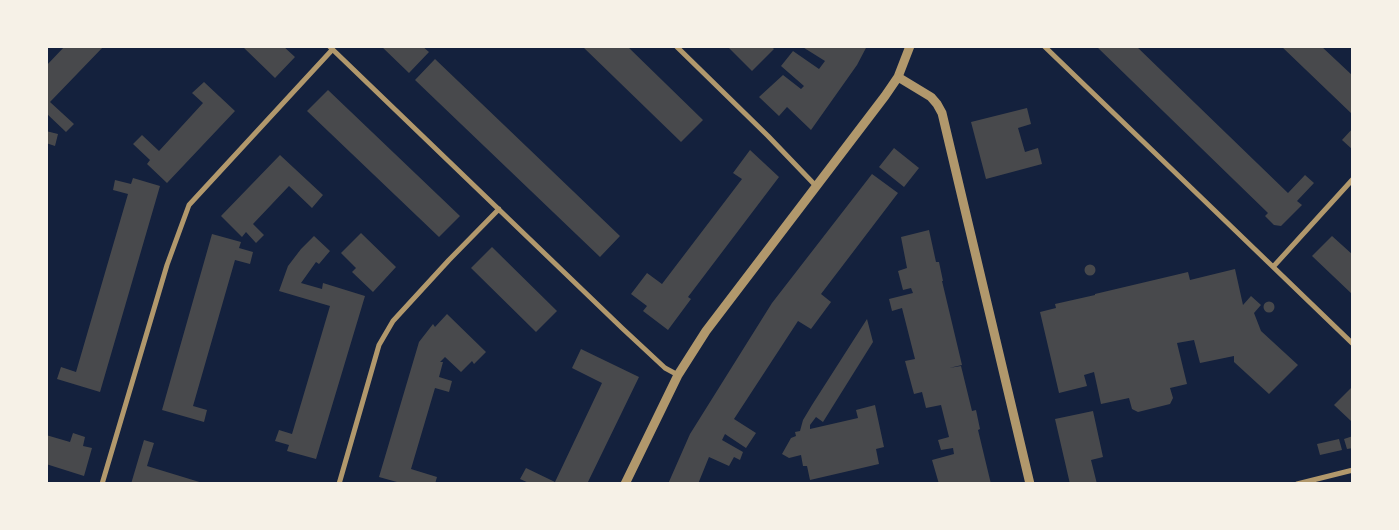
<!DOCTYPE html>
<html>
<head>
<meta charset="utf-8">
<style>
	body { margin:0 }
	#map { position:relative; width:1399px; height:530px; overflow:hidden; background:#14213d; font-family:"Roboto Serif",serif }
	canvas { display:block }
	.frame { position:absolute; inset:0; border:48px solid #f6f1e7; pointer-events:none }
</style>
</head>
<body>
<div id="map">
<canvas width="1399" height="530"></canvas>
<div class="frame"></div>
</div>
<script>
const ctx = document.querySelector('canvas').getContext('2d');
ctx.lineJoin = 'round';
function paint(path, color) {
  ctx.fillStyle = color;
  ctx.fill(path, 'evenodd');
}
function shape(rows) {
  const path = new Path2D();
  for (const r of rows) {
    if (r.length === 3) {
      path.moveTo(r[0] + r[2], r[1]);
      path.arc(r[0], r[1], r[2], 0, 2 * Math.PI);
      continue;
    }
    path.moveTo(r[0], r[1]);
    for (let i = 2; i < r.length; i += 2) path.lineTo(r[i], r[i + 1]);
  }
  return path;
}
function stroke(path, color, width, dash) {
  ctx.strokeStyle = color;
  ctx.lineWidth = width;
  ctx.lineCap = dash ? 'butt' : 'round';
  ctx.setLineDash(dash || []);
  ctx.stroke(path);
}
paint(shape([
	[65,46,104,46,50,102,74,124,66,132,46,113,46,66],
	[242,46,283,46,295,57,275,78],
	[381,46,422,46,429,52,409,73],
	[582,46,627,46,703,120,681,142],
	[727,46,771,46,774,49,752,71],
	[801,46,867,46,857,65,811,130,787,107,779,116,759,97,783,75,801,89,804,86,781,66,793,51,819,69,825,61],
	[1096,46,1136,46,1288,193,1305,175,1314,183,1297,201,1302,205,1281,226,1274,225,1265,216,1268,213],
	[1281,46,1321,46,1353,76,1353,115],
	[435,59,620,236,600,257,415,80],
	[204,82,235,111,167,183,147,164,150,160,133,144,142,135,159,151,203,103,192,93],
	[328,90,460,216,439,237,307,111],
	[1027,108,1031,124,1018,128,1025,152,1038,148,1042,164,986,179,971,122],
	[1353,128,1353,150,1342,140],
	[46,131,58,134,55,146,46,143],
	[894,148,919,168,904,187,879,167],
	[750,150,779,177,688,297,691,299,668,330,643,311,647,306,631,294,647,273,662,284,742,179,733,173],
	[280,155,323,195,312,208,289,186,253,224,264,235,256,243,246,232,242,237,221,216],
	[872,174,898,193,821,294,831,302,811,329,798,321,734,419,756,433,746,448,725,434,722,440,743,452,740,460,734,457,729,466,709,457,698,484,668,484,690,434,772,303],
	[133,178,160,186,100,392,57,379,61,367,76,372,128,194,113,190,115,180,131,184],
	[929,230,936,262,939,262,943,281,942,281,962,365,949,368,961,366,972,411,976,410,980,429,978,430,991,484,939,484,932,460,954,454,953,448,941,450,938,440,949,437,941,405,926,408,922,392,914,394,905,361,915,359,902,308,892,311,889,299,913,293,911,288,903,290,898,271,907,268,901,237],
	[361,233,396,267,373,292,352,272,356,268,341,253],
	[212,234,241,242,239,248,253,252,250,264,235,260,193,406,207,410,204,422,162,410],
	[314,236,330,251,319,264,316,262,301,283,322,289,323,283,365,296,316,459,287,451,289,445,275,441,279,430,292,434,330,306,279,291,288,266,301,249],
	[1332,236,1353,255,1353,295,1312,256],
	[492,247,557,311,536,332,471,268],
	[1090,270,5.5],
	[1235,269,1243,305,1251,296,1261,305,1254,313,1261,331,1298,365,1269,394,1234,362,1234,356,1200,363,1194,340,1177,343,1187,384,1170,388,1173,398,1170,404,1138,412,1132,409,1129,398,1101,404,1094,372,1084,375,1087,386,1059,393,1040,312,1056,308,1055,304,1095,295,1095,294,1188,272,1190,280],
	[1269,307,5.5],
	[447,314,486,352,474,364,472,361,461,372,445,357,440,362,443,362,439,377,452,381,449,392,435,388,411,469,437,477,435,484,404,484,379,477,419,342,433,324,435,327],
	[867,319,873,342,823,422,816,417,810,425,810,429,858,418,856,410,875,405,884,447,876,449,879,464,810,480,807,466,803,466,801,455,789,458,782,454,791,438,796,436,795,432,800,431,803,420,812,405],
	[581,349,639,377,587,484,531,484,520,479,526,468,555,482,602,383,572,368],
	[1353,386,1353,419,1351,421,1334,405],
	[1093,411,1103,457,1091,460,1097,484,1070,484,1055,419],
	[73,433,85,437,83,446,92,448,84,476,46,464,46,435,70,442],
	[1353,436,1353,448,1347,449,1344,439],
	[1339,439,1342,450,1320,455,1317,444],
	[144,440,154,443,147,466,206,484,131,484]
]), '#48494c');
stroke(shape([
	[329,46,622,328,665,368,678,375],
	[676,46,768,136,815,185],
	[1044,46,1353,344],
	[1273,267,1353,179],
	[102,484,167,265,189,205,332,50],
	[339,484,379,345,393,321,449,260,499,209],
	[1297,484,1353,470]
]), '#b1986c', 5);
stroke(shape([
	[898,77,931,97,937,104,942,113,1030,484],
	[625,484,678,375,706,331,885,96,898,77,910,46]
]), '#b1986c', 9);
</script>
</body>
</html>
